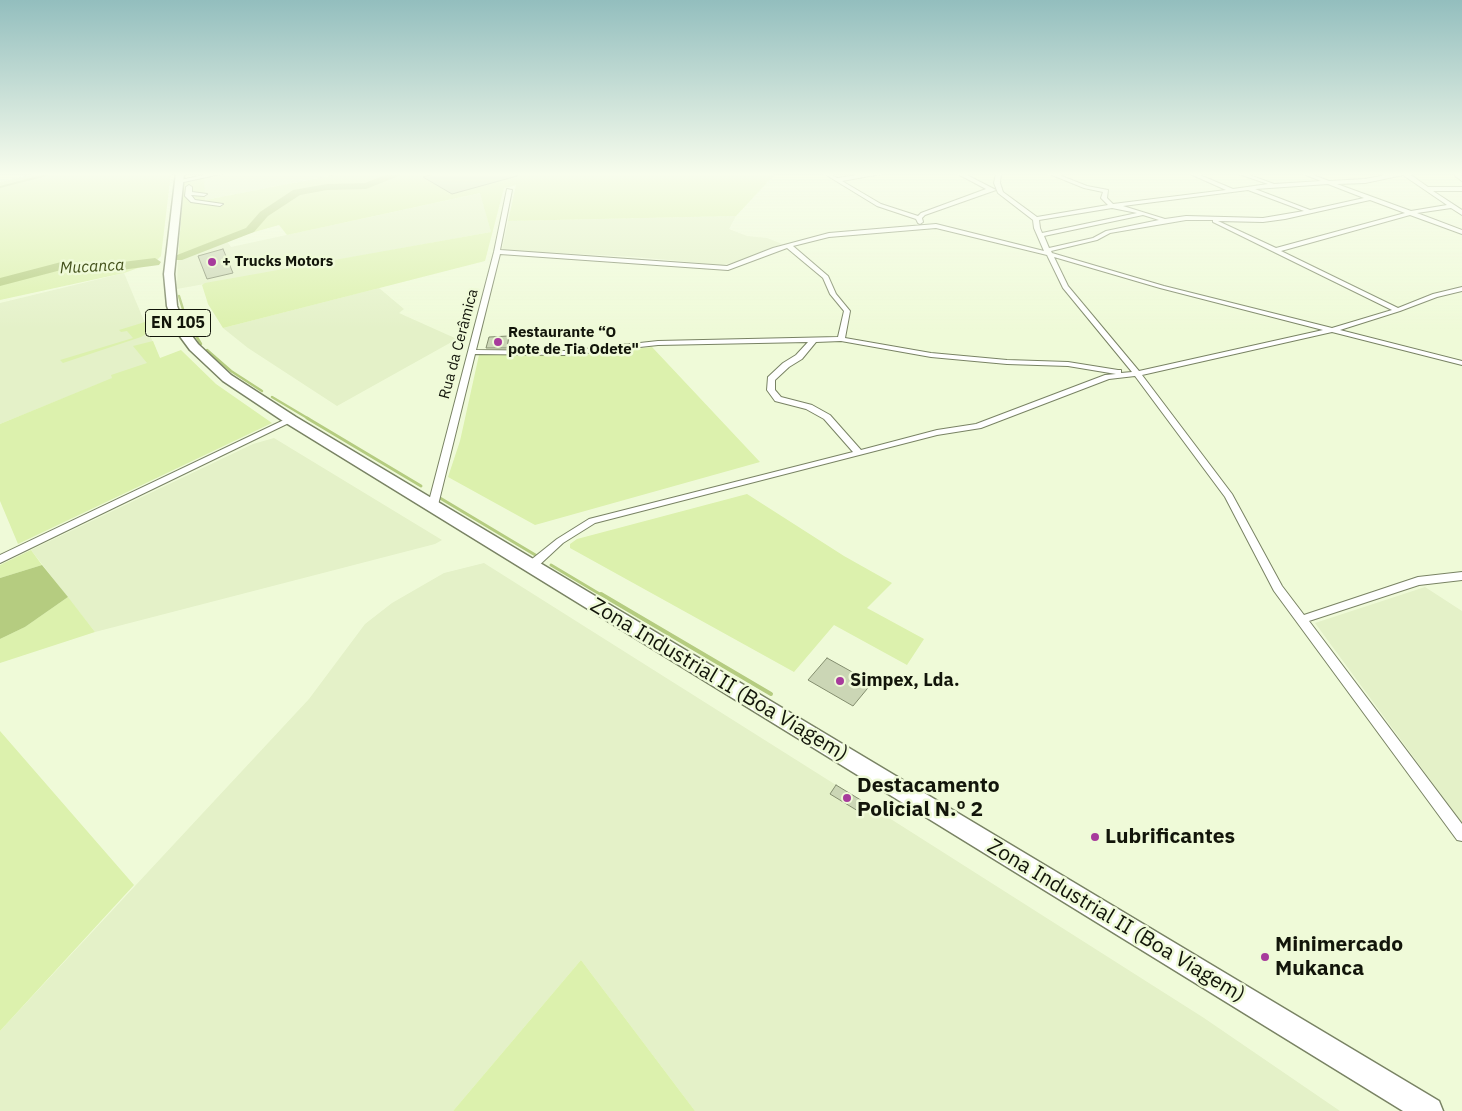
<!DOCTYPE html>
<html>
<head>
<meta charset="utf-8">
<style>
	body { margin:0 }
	canvas { display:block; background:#effad8 }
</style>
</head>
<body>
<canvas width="1462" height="1111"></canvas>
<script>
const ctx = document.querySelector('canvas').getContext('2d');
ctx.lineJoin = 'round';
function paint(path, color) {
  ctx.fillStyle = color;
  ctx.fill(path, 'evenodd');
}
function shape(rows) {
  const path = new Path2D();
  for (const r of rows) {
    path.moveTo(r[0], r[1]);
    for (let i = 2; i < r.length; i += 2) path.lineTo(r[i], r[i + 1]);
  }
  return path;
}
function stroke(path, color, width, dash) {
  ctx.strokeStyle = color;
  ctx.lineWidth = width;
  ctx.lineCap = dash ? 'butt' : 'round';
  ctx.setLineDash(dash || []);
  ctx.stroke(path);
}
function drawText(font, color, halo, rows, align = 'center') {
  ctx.font = font + ' "IBM Plex Sans",sans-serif';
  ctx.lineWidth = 5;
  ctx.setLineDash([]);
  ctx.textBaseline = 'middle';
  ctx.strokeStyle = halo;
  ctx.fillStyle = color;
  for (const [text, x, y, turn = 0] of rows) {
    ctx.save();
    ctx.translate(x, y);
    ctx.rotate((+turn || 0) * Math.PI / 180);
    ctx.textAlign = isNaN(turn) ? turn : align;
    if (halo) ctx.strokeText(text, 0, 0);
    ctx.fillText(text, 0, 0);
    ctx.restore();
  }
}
paint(shape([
	[233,173,344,173,204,200,204,178],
	[481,193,491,232,177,289,178,258,193,255,226,240,231,247],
	[736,216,729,229,747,236,767,238,782,244,744,260,723,265,636,257,502,250,508,221],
	[124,273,160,359,0,424,0,303],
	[379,288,404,309,399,313,457,339,337,406,248,348,223,328],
	[274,438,442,540,435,544,95,632,31,550,253,444],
	[484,563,836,785,830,794,857,811,864,802,1204,1018,1340,1111,695,1111,581,960,453,1111,0,1111,0,1031,309,699,365,624,392,603,444,573],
	[1425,587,1462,611,1462,823,1315,623]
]), '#e4f1c8');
paint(shape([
	[37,173,171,173,161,256,155,262,124,273,0,300,0,182],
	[344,173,776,173,736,216,508,221,516,185,504,188,485,261,223,328,208,304,202,285,205,283,491,232,480,193,287,235,279,225,226,240,207,250,178,258,184,182,204,178,205,200],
	[145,322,149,332,141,337,63,363,60,360,133,338,127,331,121,332,119,330],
	[153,341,160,358,181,350,216,384,272,423,18,544,0,501,0,424,112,378,111,375,147,363,133,346],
	[652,347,760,462,535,525,448,477,460,441,479,355,582,355],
	[747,494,844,556,892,583,867,608,924,639,907,665,834,625,794,672,570,548,570,544,577,539],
	[31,550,42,565,0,578,0,565],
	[68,597,95,632,0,663,0,639,25,627],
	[0,731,134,885,0,1031],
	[581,960,695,1111,453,1111]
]), '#dcf1ad');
paint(shape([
	[42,565,68,597,25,627,0,639,0,578]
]), '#b5cc80');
stroke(shape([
	[0,187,54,173]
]), '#b5cc80', 2);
stroke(shape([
	[179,296,186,319,201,344],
	[207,350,231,371,262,391],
	[272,397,309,419]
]), '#b5cc80', 2.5);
stroke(shape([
	[307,418,421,486],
	[440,498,537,556],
	[551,565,603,596]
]), '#b5cc80', 3);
stroke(shape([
	[601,594,771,694]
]), '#b5cc80', 4);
paint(shape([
	[391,173,406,173,366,189,327,190,300,195,268,216,254,232,182,260,174,260,172,257,246,228,260,212,293,190,327,184,365,183,391,173],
	[155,258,161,262,159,265,106,272,65,269,0,286,0,278,65,261,106,264,155,258]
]), '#b5cc80');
const building = shape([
	[437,173,517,173,517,176,452,194,423,177,437,173],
	[223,249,233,273,207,279,198,256,223,249],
	[509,336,507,348,486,348,489,337,509,336],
	[827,658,872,683,853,706,808,680,827,658],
	[836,785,864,802,858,811,830,794,836,785]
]);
paint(building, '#cbd6b5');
stroke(building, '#838d6e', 1);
const street = shape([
	[213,173,225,173,179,183,176,181,213,173],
	[823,173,829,173,837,178,872,173,886,173,842,181,881,204,918,216,921,213,986,189,956,173,963,173,996,190,925,215,922,218,923,222,920,224,918,223,916,219,877,206,823,173],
	[996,173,1001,173,1000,183,1003,192,1037,217,1108,205,1101,198,1103,192,1084,188,1047,173,1054,173,1087,186,1108,190,1107,198,1113,204,1226,190,1188,173,1195,173,1233,189,1268,184,1236,173,1244,173,1274,184,1321,181,1301,173,1308,173,1329,181,1365,179,1395,173,1408,173,1428,187,1462,187,1462,191,1433,191,1462,210,1462,215,1451,208,1417,213,1462,230,1462,234,1410,215,1281,251,1398,308,1433,294,1462,287,1462,291,1437,297,1400,311,1340,330,1462,361,1462,365,1332,332,1142,375,1232,494,1282,586,1304,615,1418,577,1462,572,1462,580,1419,585,1309,621,1462,824,1462,841,1457,840,1274,591,1225,497,1135,376,1109,379,981,428,937,435,595,523,563,543,535,569,531,570,527,569,526,566,527,563,557,539,589,519,853,452,824,419,806,409,775,401,767,390,768,377,783,363,796,355,808,342,658,345,567,355,475,354,438,505,433,508,428,505,494,252,507,189,512,190,500,250,727,266,773,248,829,233,936,224,1044,251,1034,228,1033,220,998,193,994,183,996,173],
	[1403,175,1447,205,1411,211,1337,184,1365,183,1403,175],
	[1328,184,1364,198,1310,210,1255,189,1328,184],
	[1248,190,1304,211,1263,218,1186,216,1165,219,1123,206,1248,190],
	[1370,200,1405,213,1276,248,1218,221,1263,222,1285,219,1370,200],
	[1112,208,1137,213,1042,233,1040,228,1039,220,1112,208],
	[1143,215,1159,220,1106,231,1093,238,1049,248,1044,236,1143,215],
	[1186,220,1213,220,1213,222,1392,310,1332,328,1164,286,1052,253,1051,251,1097,240,1110,233,1186,220],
	[936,228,1047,255,1063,288,1132,372,1121,373,1121,370,1118,370,1068,362,1007,360,931,353,845,338,850,311,836,294,828,276,793,246,829,237,936,228],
	[787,248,823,278,830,294,844,311,838,337,658,341,567,351,476,350,500,254,728,270,787,248],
	[1054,257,1160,288,1323,330,1139,371,1068,286,1054,257],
	[841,341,931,357,1007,364,1068,366,1116,374,1105,375,976,424,937,430,861,450,830,415,812,405,781,397,775,390,775,380,789,367,802,359,816,342,841,341],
	[1455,174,1459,174,1462,176,1462,181,1455,176,1455,174],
	[189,185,192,187,192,192,207,194,204,196,191,195,195,200,223,204,220,206,191,202,185,196,186,187,189,185],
	[288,418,294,418,295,420,0,563,0,555,288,418]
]);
const primary = shape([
	[176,173,184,173,174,274,177,306,186,328,198,344,231,375,296,417,1439,1101,1443,1111,1403,1111,286,423,223,381,190,350,176,331,167,306,164,274,176,173]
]);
stroke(street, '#798364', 2);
stroke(primary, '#798364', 3);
paint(street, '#fff');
paint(primary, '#fff');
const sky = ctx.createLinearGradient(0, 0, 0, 329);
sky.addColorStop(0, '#93bebe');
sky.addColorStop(0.53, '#f8fded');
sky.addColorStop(1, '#f8fded00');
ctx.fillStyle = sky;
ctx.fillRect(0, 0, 1462, 329);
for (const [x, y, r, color] of [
	[212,262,5,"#a73b9c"],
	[498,342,5,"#a73b9c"],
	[840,681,5,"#a73b9c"],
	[847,798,5,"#a73b9c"],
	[1095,837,5,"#a73b9c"],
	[1265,957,5,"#a73b9c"]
]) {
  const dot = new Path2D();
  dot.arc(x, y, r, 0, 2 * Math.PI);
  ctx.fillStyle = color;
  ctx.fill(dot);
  stroke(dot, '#effad8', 2);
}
drawText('bold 15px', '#12150a', '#effad8', [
	["+ Trucks Motors",222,262],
	["Restaurante “O",508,333],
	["pote de Tia Odete\"",508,350]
], 'left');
drawText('15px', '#12150a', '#effad8', [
	["Rua da Cerâmica",459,344,-75]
]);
drawText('italic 16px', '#44521c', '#effad8', [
	["Mucanca",92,267,-3]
]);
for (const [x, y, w] of [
	[178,323,65]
]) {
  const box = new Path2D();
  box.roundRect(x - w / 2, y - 13.5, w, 27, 4);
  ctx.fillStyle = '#effad8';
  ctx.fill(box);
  stroke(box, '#12150a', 1);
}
drawText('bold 16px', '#12150a', null, [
	["EN 105",178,323]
]);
drawText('bold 18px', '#12150a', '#effad8', [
	["Simpex, Lda.",850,681]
], 'left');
drawText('21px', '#12150a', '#effad8', [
	["Zona Industrial II (Boa Viagem)",719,680,31],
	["Zona Industrial II (Boa Viagem)",1116,921,31]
]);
drawText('bold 21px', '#12150a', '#effad8', [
	["Destacamento",857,786],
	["Policial N.º 2",857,810],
	["Lubrificantes",1105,837],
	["Minimercado",1275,945],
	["Mukanca",1275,969]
], 'left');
</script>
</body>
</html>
